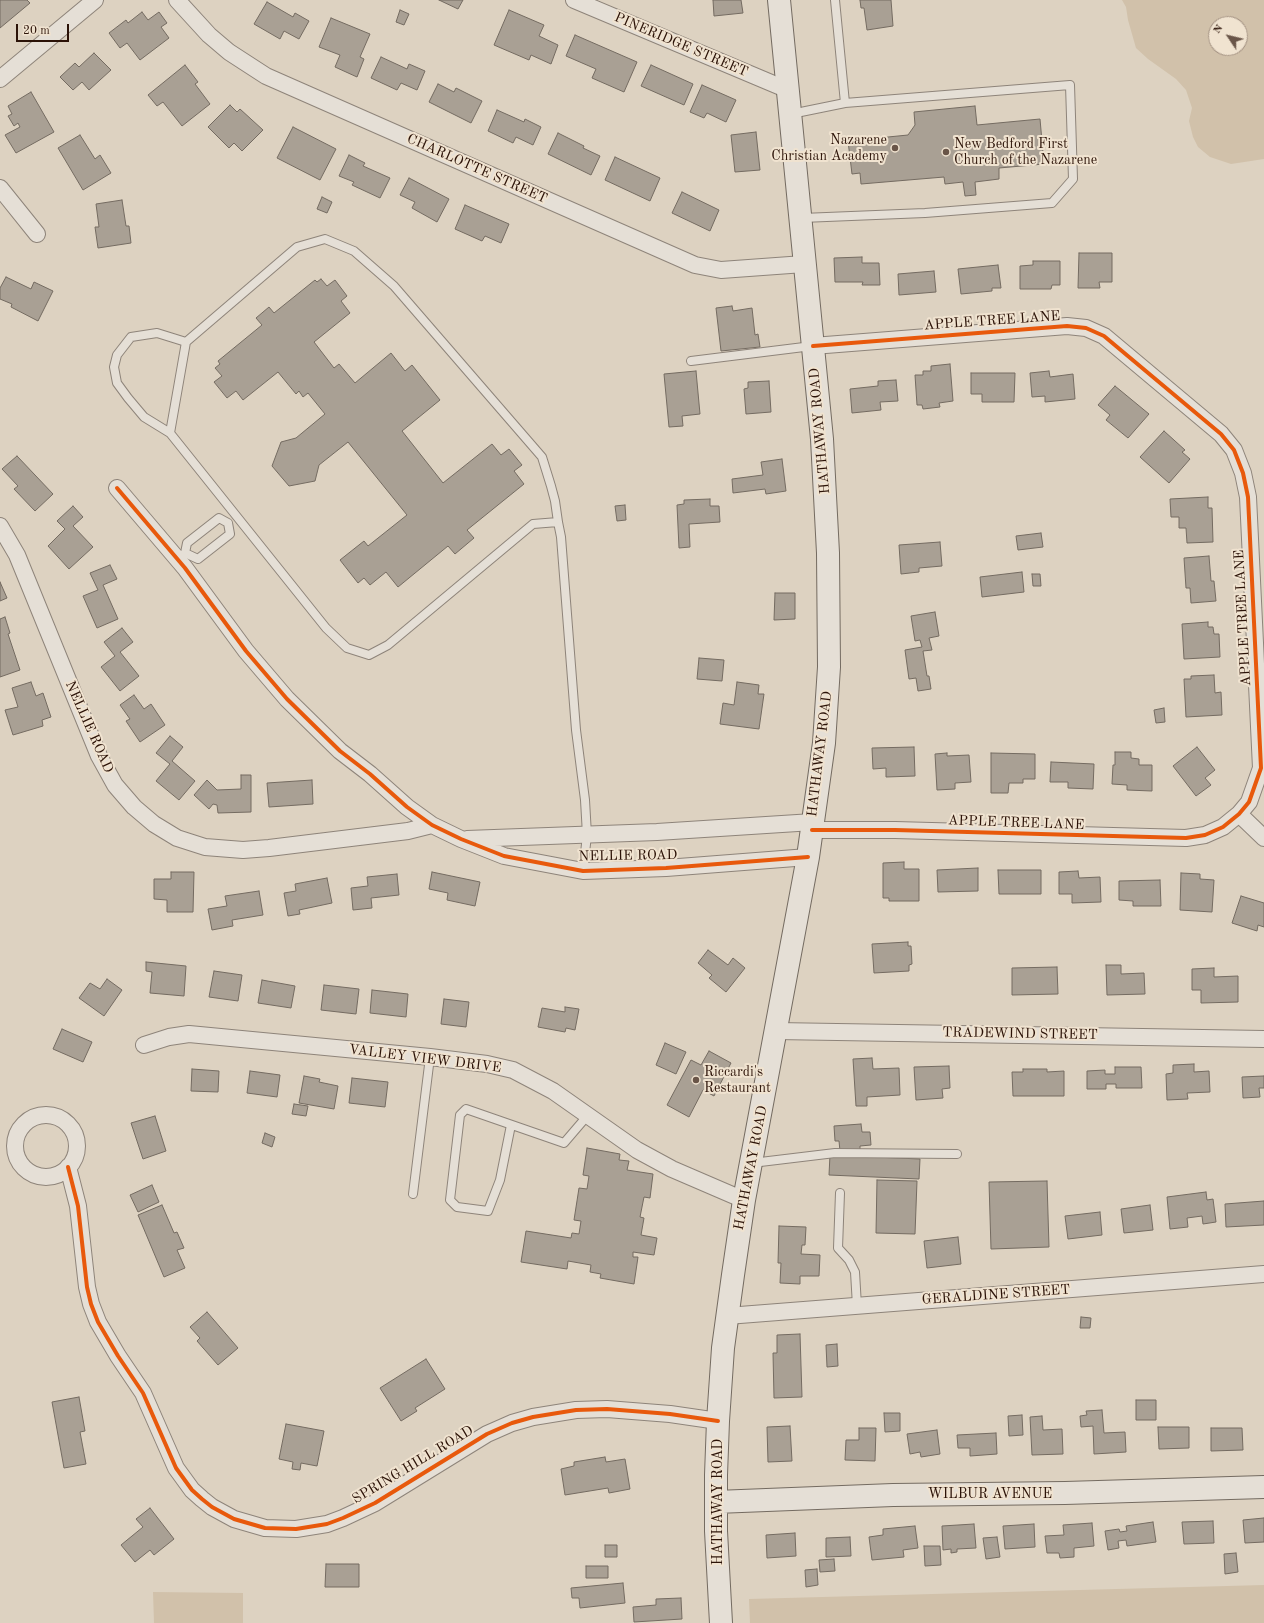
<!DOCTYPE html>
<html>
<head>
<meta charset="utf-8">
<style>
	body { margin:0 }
	#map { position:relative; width:1264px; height:1623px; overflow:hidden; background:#ddd2c1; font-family:"Old Standard TT",serif }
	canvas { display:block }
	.north { position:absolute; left:1208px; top:16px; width:40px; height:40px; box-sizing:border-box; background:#f0e3d0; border:1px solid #a18f80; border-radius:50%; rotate:305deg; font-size:11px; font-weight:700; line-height:16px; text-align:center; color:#2b1207 }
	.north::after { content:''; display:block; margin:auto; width:14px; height:18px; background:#695548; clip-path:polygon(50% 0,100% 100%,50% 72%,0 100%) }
	.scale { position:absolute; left:16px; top:24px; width:53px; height:18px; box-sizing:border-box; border:2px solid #2b1207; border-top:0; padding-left:5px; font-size:12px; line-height:14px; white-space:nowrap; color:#2b1207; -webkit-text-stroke:3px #f0e3d0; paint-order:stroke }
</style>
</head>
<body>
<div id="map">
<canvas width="1264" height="1623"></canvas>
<div class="north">N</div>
<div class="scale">20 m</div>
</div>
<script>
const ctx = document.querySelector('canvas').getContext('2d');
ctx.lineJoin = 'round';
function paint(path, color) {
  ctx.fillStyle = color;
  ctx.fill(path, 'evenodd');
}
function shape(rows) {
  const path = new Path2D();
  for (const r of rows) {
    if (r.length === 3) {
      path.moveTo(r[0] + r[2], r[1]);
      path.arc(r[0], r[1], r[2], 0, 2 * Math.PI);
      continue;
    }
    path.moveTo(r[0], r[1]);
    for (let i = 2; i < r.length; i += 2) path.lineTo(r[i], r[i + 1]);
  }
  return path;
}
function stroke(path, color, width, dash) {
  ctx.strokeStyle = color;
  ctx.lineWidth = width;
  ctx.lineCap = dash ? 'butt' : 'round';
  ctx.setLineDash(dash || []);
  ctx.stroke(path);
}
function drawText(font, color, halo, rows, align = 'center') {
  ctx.font = font + ' "Old Standard TT",serif';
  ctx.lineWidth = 4;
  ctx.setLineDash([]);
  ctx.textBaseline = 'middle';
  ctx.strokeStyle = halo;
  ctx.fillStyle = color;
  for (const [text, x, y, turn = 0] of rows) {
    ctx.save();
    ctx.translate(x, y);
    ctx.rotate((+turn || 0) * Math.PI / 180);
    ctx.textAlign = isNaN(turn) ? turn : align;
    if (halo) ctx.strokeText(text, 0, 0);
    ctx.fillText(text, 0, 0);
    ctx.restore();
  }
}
paint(shape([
	[1122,0,1264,0,1264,159,1231,164,1210,157,1198,147,1193,137,1189,121,1192,108,1186,90,1176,79,1148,59,1136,48,1128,20,1126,7],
	[1216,24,1240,24,1240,48,1216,48],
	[1264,1585,1264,1623,750,1623,749,1599],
	[153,1592,243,1593,243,1623,154,1623]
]), '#d1c1aa');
const building = shape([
	[0,0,27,0,30,3,0,28,0,0],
	[439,0,463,0,458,9,439,0],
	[713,0,741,0,743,13,714,16,713,0],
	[860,0,891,0,893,26,867,30,864,8,861,8,860,0],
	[267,2,293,17,295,13,309,21,299,39,284,31,280,39,254,24,267,2],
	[400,10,409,14,404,25,396,22,400,10],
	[509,10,544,25,539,36,558,45,551,64,531,55,529,60,494,45,509,10],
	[142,12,148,20,159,12,167,23,161,27,169,38,140,60,127,43,120,48,109,33,126,20,128,23,142,12],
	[331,18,370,34,360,57,364,59,357,77,335,67,340,55,319,47,331,18],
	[575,35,637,62,624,92,592,78,596,69,566,56,575,35],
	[94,53,111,70,89,90,82,82,73,90,60,77,75,63,79,67,94,53],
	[381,57,407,69,409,64,425,71,417,90,401,83,397,90,371,78,381,57],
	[185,65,198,82,195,84,210,104,182,126,163,102,157,106,148,95,185,65],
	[651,65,693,84,684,105,641,86,651,65],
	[438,84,454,92,456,88,482,101,471,123,429,102,438,84],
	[702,85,736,100,726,122,707,113,704,118,690,112,702,85],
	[31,92,54,132,16,153,5,135,20,127,18,123,14,126,8,116,12,114,8,106,31,92],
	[230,105,237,112,240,109,263,130,242,151,234,143,229,148,208,127,230,105],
	[975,106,977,125,1040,119,1044,164,999,168,999,179,975,182,976,195,965,196,963,182,945,184,944,177,861,184,860,173,852,174,848,141,908,135,915,125,914,112,975,106],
	[497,110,524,122,525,119,541,127,533,145,516,137,513,143,488,131,497,110],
	[293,127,336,149,320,180,277,158,293,127],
	[756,132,760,170,735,172,731,135,756,132],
	[558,133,584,146,583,148,600,156,591,175,548,154,558,133],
	[80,135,95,159,100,155,111,173,83,190,58,148,80,135],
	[349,155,365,163,363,166,390,178,380,198,352,185,354,182,339,176,349,155],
	[615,157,660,178,650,201,605,180,615,157],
	[409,178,449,199,437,222,412,208,415,202,400,195,409,178],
	[682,192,719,210,710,231,672,213,682,192],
	[322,197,332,202,327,213,317,209,322,197],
	[122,200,126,226,129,226,131,243,98,248,95,227,99,227,96,204,122,200],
	[465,205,509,224,501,243,485,236,482,241,455,229,465,205],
	[1079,253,1112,253,1112,282,1099,282,1100,288,1078,288,1079,253],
	[862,257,862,263,879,263,880,285,862,285,863,282,835,282,834,258,862,257],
	[1033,261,1060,261,1060,285,1052,285,1051,289,1020,289,1020,266,1033,265,1033,261],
	[998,265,1001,288,992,288,992,291,961,294,958,269,998,265],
	[934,271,936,292,899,295,898,274,934,271],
	[6,277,31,289,34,282,53,291,38,321,11,307,12,304,0,299,0,288,6,277],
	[321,279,327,286,335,280,347,296,341,301,350,313,314,342,334,368,339,364,355,383,391,353,405,371,412,365,440,400,402,431,443,483,492,444,501,455,509,449,522,465,514,471,524,484,467,530,474,538,455,554,448,546,398,587,386,572,370,585,364,578,358,583,340,560,364,541,368,546,407,515,348,442,319,465,315,481,289,486,272,466,281,442,296,438,325,414,308,393,303,397,299,391,296,394,278,372,243,400,236,391,227,398,214,382,222,376,215,368,220,364,218,361,262,325,256,318,269,307,274,313,315,280,317,282,321,279],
	[732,306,733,311,752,308,755,335,758,334,760,347,721,351,716,308,732,306],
	[950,364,953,401,939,403,940,407,923,409,922,405,917,405,915,375,923,375,923,371,931,371,931,366,950,364],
	[696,371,700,414,682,416,683,426,669,427,664,374,696,371],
	[1049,371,1050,377,1073,374,1075,399,1045,402,1045,396,1032,397,1030,373,1049,371],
	[971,373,1015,373,1014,402,982,402,982,394,971,394,971,373],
	[896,380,898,401,880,402,881,410,852,413,850,389,878,386,878,381,896,380],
	[769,381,771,412,746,414,744,389,748,388,748,382,769,381],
	[1115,386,1149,414,1128,438,1106,420,1110,415,1098,405,1115,386],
	[1164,431,1185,450,1182,452,1190,459,1169,483,1140,457,1164,431],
	[17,456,53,494,35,511,14,489,18,486,2,469,17,456],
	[782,459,786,491,766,494,765,489,733,493,732,479,763,475,761,462,782,459],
	[1208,497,1208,508,1212,508,1213,542,1187,543,1186,528,1179,528,1179,517,1171,517,1170,499,1208,497],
	[710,499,710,506,719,506,720,522,689,524,690,547,679,548,677,505,684,504,684,500,710,499],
	[625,505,626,520,617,521,615,506,625,505],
	[73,506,83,517,73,526,93,547,69,569,48,546,65,529,57,521,73,506],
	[1041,533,1043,547,1018,550,1016,536,1041,533],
	[940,542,942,566,919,568,919,572,901,574,899,545,940,542],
	[1209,556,1211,581,1214,581,1216,601,1191,603,1190,588,1186,588,1184,558,1209,556],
	[110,565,117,579,103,585,118,619,97,628,83,596,98,590,90,573,110,565],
	[1022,572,1024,592,982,597,980,577,1022,572],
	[1032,574,1040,574,1041,586,1033,586,1032,574],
	[0,582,7,598,0,601,0,582],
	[775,593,795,593,795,619,774,620,775,593],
	[935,612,939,636,929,638,932,650,923,651,927,676,929,676,931,689,918,691,916,678,909,679,905,650,922,647,920,640,915,641,911,616,935,612],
	[5,617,10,633,8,634,20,670,0,677,0,619,5,617],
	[1208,622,1208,627,1213,627,1214,634,1219,634,1220,657,1184,659,1182,624,1208,622],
	[122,628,133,642,120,652,139,676,120,691,101,667,115,656,104,642,122,628],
	[699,658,724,660,722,681,697,679,699,658],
	[1214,675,1215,693,1221,692,1222,715,1186,717,1184,679,1191,679,1191,676,1214,675],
	[31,682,36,696,43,693,51,717,42,720,43,726,13,735,5,710,18,707,12,688,31,682],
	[737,682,759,685,758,694,764,694,759,729,720,724,723,703,734,705,737,682],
	[134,695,144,709,151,704,165,725,140,742,126,721,130,719,120,705,134,695],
	[1164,708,1165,722,1156,723,1154,710,1164,708],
	[170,736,183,747,172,761,195,781,179,800,156,781,170,764,156,753,170,736],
	[914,747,915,776,886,777,886,768,873,769,872,748,914,747],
	[1197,747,1215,770,1205,778,1211,785,1196,796,1173,766,1197,747],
	[1115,752,1131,752,1131,758,1139,759,1139,765,1152,765,1152,791,1127,790,1127,785,1112,784,1113,765,1115,765,1115,752],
	[947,753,947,756,969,755,971,782,955,783,955,789,937,790,935,754,947,753],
	[991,753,1035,754,1035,779,1023,779,1023,783,1009,783,1008,793,991,793,991,753],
	[1051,762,1094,764,1093,789,1068,788,1068,782,1050,782,1051,762],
	[241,775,251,775,251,812,218,813,217,805,213,804,209,809,194,795,207,780,217,790,241,789,241,775],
	[312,780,313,804,269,807,267,783,312,780],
	[904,862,904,869,919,869,919,901,889,901,889,898,883,898,883,863,904,862],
	[978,868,978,891,938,892,937,870,978,868],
	[998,870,1041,870,1041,894,999,894,998,870],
	[1078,871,1079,878,1100,877,1101,902,1072,903,1072,894,1059,894,1059,872,1078,871],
	[171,872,194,872,193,912,167,912,167,900,154,899,154,879,171,879,171,872],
	[432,872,480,882,475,906,447,900,448,893,429,889,432,872],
	[1181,873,1200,874,1200,879,1214,880,1212,912,1180,910,1181,873],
	[397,874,399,895,371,898,372,908,353,910,351,888,368,886,367,877,397,874],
	[327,878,332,903,299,910,300,914,288,916,284,893,296,891,295,884,327,878],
	[1160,880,1161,906,1133,906,1133,901,1119,900,1119,881,1160,880],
	[259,891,263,915,232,920,233,926,212,930,208,909,227,906,225,896,259,891],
	[1241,896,1264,903,1264,927,1258,925,1257,931,1232,923,1241,896],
	[908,942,908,946,911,946,912,964,909,965,909,971,874,973,872,944,908,942],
	[708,950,728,965,733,958,745,968,726,992,709,978,712,975,698,963,708,950],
	[146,962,186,966,184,996,150,993,152,972,146,971,146,962],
	[1106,965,1121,965,1121,974,1144,973,1145,994,1107,995,1106,965],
	[1057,967,1058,994,1012,995,1012,968,1057,967],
	[1214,968,1214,977,1238,976,1238,1002,1201,1003,1201,990,1192,990,1192,969,1214,968],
	[214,971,242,975,238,1001,209,997,214,971],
	[107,979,122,990,104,1016,79,998,90,983,100,989,107,979],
	[262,980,295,986,291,1008,258,1003,262,980],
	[324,985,359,989,356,1014,321,1010,324,985],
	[372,990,408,994,406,1017,370,1013,372,990],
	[444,999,469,1002,466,1027,441,1024,444,999],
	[565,1007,579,1009,575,1030,566,1028,565,1032,538,1027,542,1008,565,1012,565,1007],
	[62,1029,92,1042,83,1062,53,1049,62,1029],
	[665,1043,686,1052,676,1074,656,1065,665,1043],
	[709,1051,731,1063,714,1096,703,1090,689,1117,667,1105,691,1060,701,1065,709,1051],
	[872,1058,873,1069,899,1068,900,1095,867,1097,867,1106,856,1106,853,1059,872,1058],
	[1194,1064,1194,1072,1209,1071,1210,1092,1187,1093,1188,1099,1167,1100,1166,1074,1173,1073,1173,1065,1194,1064],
	[949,1066,950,1088,942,1089,943,1098,916,1100,914,1067,949,1066],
	[1115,1067,1141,1067,1142,1088,1116,1088,1116,1084,1106,1084,1106,1089,1087,1089,1087,1071,1105,1070,1105,1074,1115,1074,1115,1067],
	[192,1069,219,1071,218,1092,191,1091,192,1069],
	[1023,1069,1047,1069,1047,1072,1064,1071,1064,1096,1013,1096,1012,1072,1023,1072,1023,1069],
	[250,1071,280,1075,277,1097,247,1093,250,1071],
	[304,1076,320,1079,319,1082,338,1086,334,1109,299,1103,304,1076],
	[1264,1076,1264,1088,1259,1088,1260,1097,1243,1098,1242,1077,1264,1076],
	[352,1078,388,1082,385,1107,349,1103,352,1078],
	[294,1104,308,1106,306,1116,292,1114,294,1104],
	[155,1116,166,1151,143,1159,131,1123,155,1116],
	[861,1124,862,1132,870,1132,871,1145,860,1146,860,1150,840,1151,839,1141,835,1141,834,1126,861,1124],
	[265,1133,275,1137,272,1147,262,1143,265,1133],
	[587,1148,620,1154,619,1160,629,1161,627,1170,653,1174,650,1198,644,1197,640,1217,644,1218,641,1235,657,1238,654,1255,633,1252,633,1257,638,1257,634,1284,600,1278,601,1274,590,1272,591,1265,568,1261,567,1269,521,1262,526,1231,571,1238,572,1233,579,1234,581,1221,574,1220,579,1188,587,1189,589,1176,583,1175,587,1148],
	[830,1155,920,1159,919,1179,829,1175,830,1155],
	[877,1180,917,1181,915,1234,876,1233,877,1180],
	[1047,1181,1049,1247,991,1249,989,1182,1047,1181],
	[152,1185,159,1202,138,1212,130,1195,152,1185],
	[1206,1192,1207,1200,1213,1199,1216,1222,1203,1224,1202,1216,1187,1218,1188,1227,1170,1229,1167,1197,1206,1192],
	[1264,1201,1264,1225,1226,1227,1225,1204,1264,1201],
	[162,1205,174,1233,177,1232,184,1248,177,1250,185,1268,164,1277,138,1215,162,1205],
	[1150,1205,1153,1230,1124,1233,1121,1209,1150,1205],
	[1100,1212,1102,1235,1068,1239,1065,1216,1100,1212],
	[779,1226,806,1227,805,1245,802,1245,801,1254,820,1255,819,1276,800,1276,800,1284,780,1283,781,1263,778,1263,779,1226],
	[958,1237,961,1264,927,1268,924,1241,958,1237],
	[207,1312,238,1348,218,1365,197,1341,200,1338,190,1327,207,1312],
	[1081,1317,1091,1318,1090,1328,1080,1328,1081,1317],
	[800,1334,802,1397,774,1398,773,1353,777,1353,777,1335,800,1334],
	[837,1344,838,1366,827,1367,826,1345,837,1344],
	[426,1359,445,1389,415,1408,417,1411,401,1421,380,1388,426,1359],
	[79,1397,85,1431,80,1432,86,1464,64,1468,52,1402,79,1397],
	[1136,1400,1156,1400,1156,1420,1136,1420,1136,1400],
	[1102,1410,1104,1433,1125,1432,1126,1452,1094,1454,1093,1426,1081,1427,1080,1416,1087,1415,1086,1411,1102,1410],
	[884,1413,900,1413,900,1431,885,1432,884,1413],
	[1022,1415,1023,1435,1009,1436,1008,1416,1022,1415],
	[1042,1416,1043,1430,1062,1429,1063,1454,1032,1455,1030,1417,1042,1416],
	[286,1424,324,1431,317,1466,301,1463,300,1470,292,1469,293,1462,279,1459,286,1424],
	[790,1426,792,1461,768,1462,767,1427,790,1426],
	[1158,1427,1189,1427,1189,1448,1159,1449,1158,1427],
	[859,1428,876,1428,875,1461,845,1460,846,1440,859,1440,859,1428],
	[1211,1428,1242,1428,1243,1450,1211,1451,1211,1428],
	[937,1430,940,1454,921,1457,920,1452,910,1454,907,1434,937,1430],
	[996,1433,997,1454,970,1456,970,1448,958,1448,957,1435,996,1433],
	[605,1457,606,1462,625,1459,630,1489,609,1493,608,1488,565,1495,561,1469,574,1466,574,1462,605,1457],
	[150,1508,174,1539,154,1555,150,1550,135,1562,121,1545,143,1527,136,1519,150,1508],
	[1264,1518,1264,1542,1245,1543,1243,1520,1264,1518],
	[1213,1521,1214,1543,1184,1544,1182,1522,1213,1521],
	[1153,1522,1156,1542,1127,1546,1126,1540,1118,1541,1119,1548,1108,1550,1105,1531,1119,1529,1120,1532,1127,1531,1126,1526,1153,1522],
	[1092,1523,1094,1546,1074,1548,1074,1557,1060,1558,1059,1553,1047,1553,1045,1536,1064,1535,1063,1525,1092,1523],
	[974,1524,976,1548,957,1549,957,1552,951,1553,951,1549,943,1550,942,1526,974,1524],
	[1034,1524,1035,1547,1005,1549,1003,1526,1034,1524],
	[915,1526,918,1548,903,1550,904,1557,872,1560,869,1537,883,1535,883,1529,915,1526],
	[795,1533,796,1556,767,1558,766,1535,795,1533],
	[850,1537,851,1556,826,1557,826,1538,850,1537],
	[997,1537,1000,1557,986,1559,983,1538,997,1537],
	[605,1545,617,1545,617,1557,605,1557,605,1545],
	[924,1546,940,1546,941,1565,925,1566,924,1546],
	[1236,1553,1238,1572,1225,1574,1224,1554,1236,1553],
	[834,1559,835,1571,820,1572,819,1560,834,1559],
	[326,1564,359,1564,359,1587,325,1587,326,1564],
	[586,1566,608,1566,608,1578,586,1578,586,1566],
	[817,1569,818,1585,806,1587,805,1570,817,1569],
	[623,1583,625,1603,580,1608,579,1598,572,1598,571,1588,623,1583],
	[681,1598,682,1619,634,1622,633,1607,656,1605,656,1599,681,1598]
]);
paint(building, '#a9a094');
stroke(building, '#746b61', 1);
const lane = shape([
	[791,114,845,103],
	[802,218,925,213,1052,203,1073,179,1070,85,845,103,835,0],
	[691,361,812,346],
	[170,433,144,417,128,398,117,383,114,367,117,355,131,337,157,333,186,342],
	[558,522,533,524,388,645,369,655,347,648,326,628,170,433,186,342,297,247,325,239,354,251,394,286,542,457,551,486,555,501,558,522,561,537,576,730,585,800,587,835,583,871],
	[185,553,198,559,230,534,228,523],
	[178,559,185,553,187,543,219,518,228,523],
	[511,1125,500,1180,488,1211,457,1207,450,1200,460,1115,466,1109,564,1143,588,1115],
	[752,1163,835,1153,957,1154],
	[840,1193,838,1248,849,1260,855,1272,857,1306],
	[413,1194,430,1057]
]);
const street = shape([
	[177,0,209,35,229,52,266,76,695,265,721,270,804,264],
	[574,0,788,90],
	[0,79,95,0],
	[0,188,37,234],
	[117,488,185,568,246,651,287,699,340,751,370,774,407,807,432,825,461,839,504,856,583,871,666,868,808,857],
	[0,526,17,555,99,756,115,785,134,807,154,824,177,838,205,847,243,850,269,848,408,831,432,825],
	[1239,814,1264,838],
	[812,830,895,830,1186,838,1205,835,1223,827,1239,814,1249,802,1261,768,1248,497,1243,473,1234,450,1221,434,1104,336,1086,328,1067,326,813,346],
	[467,839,657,832,813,822],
	[776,1031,1264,1039],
	[144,1045,169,1037,189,1034,430,1057,487,1064,513,1070,553,1091,637,1150,672,1169,744,1200],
	[46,1146,31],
	[68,1167,78,1206,87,1287,91,1304,98,1322,118,1356,143,1393,176,1468,192,1490,202,1499,212,1507,234,1519,265,1528,296,1529,327,1524,343,1518,375,1503,487,1434,512,1423,533,1417,576,1410,607,1409,670,1414,718,1421],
	[727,1316,1264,1274]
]);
const secondary = shape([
	[716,1502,893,1495,1065,1493,1264,1487],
	[721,1623,716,1531,716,1475,718,1421,723,1348,733,1275,744,1200,808,857,824,743,829,667,828,553,822,439,779,0]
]);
stroke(lane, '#8e847a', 10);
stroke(street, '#8e847a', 18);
stroke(secondary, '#746b61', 24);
stroke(lane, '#e5dfd6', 8);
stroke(street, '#e5dfd6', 16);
stroke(secondary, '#e5dfd6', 22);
stroke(shape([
	[117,488,185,568,246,651,287,699,340,751,370,774,407,807,432,825,461,839,504,856,583,871,666,868,808,857],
	[812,830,895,830,1186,838,1205,835,1223,827,1239,814,1249,802,1261,768,1248,497,1243,473,1234,450,1221,434,1104,336,1086,328,1067,326,813,346],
	[68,1167,78,1206,87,1287,91,1304,98,1322,118,1356,143,1393,176,1468,192,1490,202,1499,212,1507,234,1519,265,1528,296,1529,327,1524,343,1518,375,1503,487,1434,512,1423,533,1417,576,1410,607,1409,670,1414,718,1421]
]), '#e8590c', 4);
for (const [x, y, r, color] of [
	[895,148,4,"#695548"],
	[946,152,4,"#695548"],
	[696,1080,4,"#695548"]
]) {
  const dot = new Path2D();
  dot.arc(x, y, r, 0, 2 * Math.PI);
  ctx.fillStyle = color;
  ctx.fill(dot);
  stroke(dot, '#f0e3d0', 1.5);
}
drawText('14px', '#2b1207', '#f0e3d0', [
	["PINERIDGE STREET",681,45,23],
	["CHARLOTTE STREET",477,169,24],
	["APPLE TREE LANE",992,321,-4],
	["HATHAWAY ROAD",820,431,-95],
	["APPLE TREE LANE",1243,618,-93],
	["NELLIE ROAD",89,727,66],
	["HATHAWAY ROAD",820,754,-83],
	["APPLE TREE LANE",1016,823,2],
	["NELLIE ROAD",628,856,-1],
	["TRADEWIND STREET",1020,1034,1],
	["VALLEY VIEW DRIVE",425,1059,7],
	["HATHAWAY ROAD",751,1168,-79],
	["GERALDINE STREET",996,1295,-4],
	["SPRING HILL ROAD",413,1465,-31],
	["WILBUR AVENUE",990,1494],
	["HATHAWAY ROAD",718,1502,-90]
]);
drawText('14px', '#2b1207', '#f0e3d0', [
	["Nazarene",887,140,"right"],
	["Christian Academy",887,156,"right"],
	["New Bedford First",954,144],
	["Church of the Nazarene",954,160],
	["Riccardi's",704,1072],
	["Restaurant",704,1088]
], 'left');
</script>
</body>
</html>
